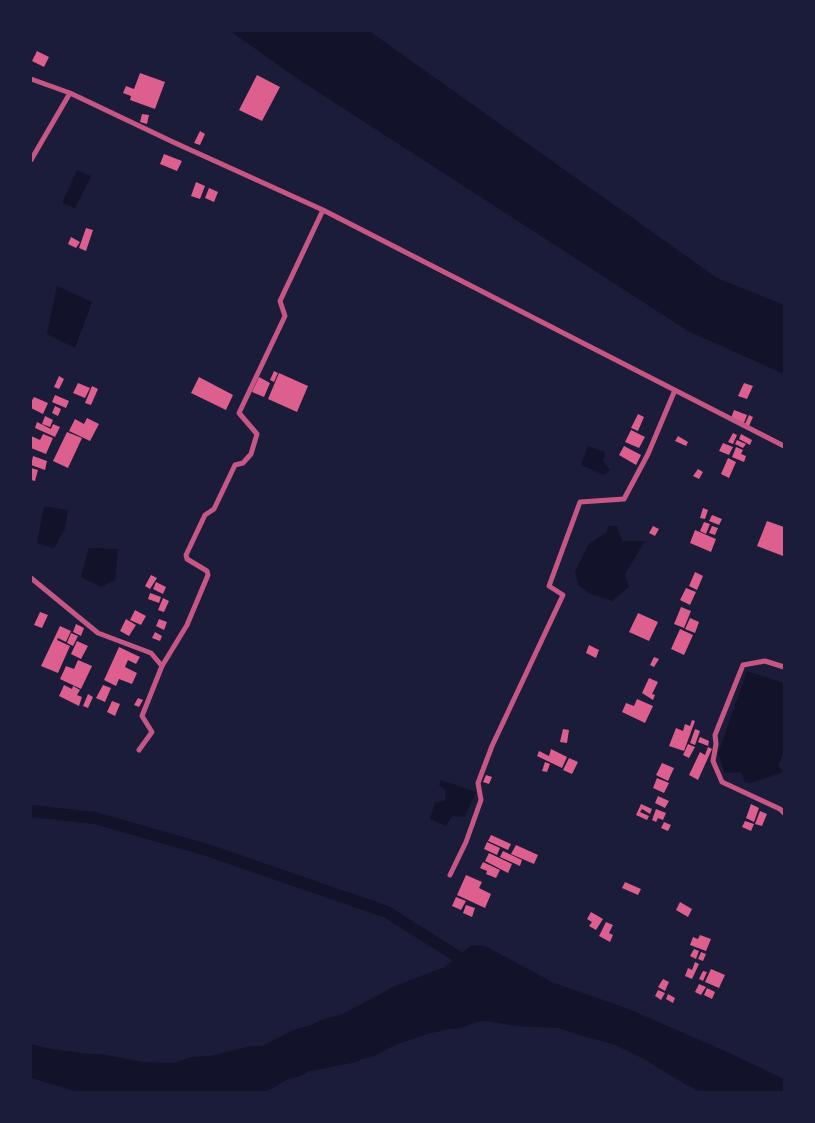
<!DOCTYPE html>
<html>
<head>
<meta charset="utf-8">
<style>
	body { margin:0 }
	#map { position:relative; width:815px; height:1123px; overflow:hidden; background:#1b1b3a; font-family:"PT Serif",serif }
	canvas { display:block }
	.frame { position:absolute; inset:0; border:32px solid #1b1b3a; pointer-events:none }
</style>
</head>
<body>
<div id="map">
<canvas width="815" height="1123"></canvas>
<div class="frame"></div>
</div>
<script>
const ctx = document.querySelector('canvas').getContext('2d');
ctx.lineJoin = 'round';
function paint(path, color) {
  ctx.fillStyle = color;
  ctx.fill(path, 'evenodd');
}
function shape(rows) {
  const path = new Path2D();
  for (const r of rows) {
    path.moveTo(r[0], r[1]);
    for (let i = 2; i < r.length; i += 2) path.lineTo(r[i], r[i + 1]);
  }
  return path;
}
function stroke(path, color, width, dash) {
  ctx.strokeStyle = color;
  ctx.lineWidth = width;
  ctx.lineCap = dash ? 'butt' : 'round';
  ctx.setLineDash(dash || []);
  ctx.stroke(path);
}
paint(shape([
	[230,31,369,31,717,278,784,305,784,374,688,331,298,79],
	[77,170,91,176,75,208,62,203],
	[57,286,92,302,75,348,47,334],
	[588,446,605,452,603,461,610,470,604,475,581,465],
	[44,506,68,510,65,529,54,548,37,543],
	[608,526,617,526,622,541,645,541,625,574,629,587,612,601,589,593,578,585,575,572,589,544,607,532],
	[89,548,118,549,115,580,101,587,81,577],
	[747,671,784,683,784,751,778,766,783,772,751,783,745,782,741,772,725,773,718,754],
	[441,780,476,792,465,817,452,816,446,826,430,819,435,803,445,800,446,791,439,785],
	[474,945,485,946,554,983,626,1008,725,1051,784,1079,784,1092,701,1092,683,1083,644,1059,613,1044,582,1036,558,1028,516,1026,487,1021,476,1022,461,1028,449,1029,427,1034,395,1045,372,1057,361,1059,357,1062,310,1071,300,1076,286,1080,273,1088,264,1092,78,1092,31,1078,31,1044,51,1049,89,1054,101,1054,142,1062,172,1063,177,1062,192,1057,210,1056,251,1046,263,1046,291,1031,311,1025,321,1020,343,1014,395,986,445,967,469,947]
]), '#12122b');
stroke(shape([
	[31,811,95,818,207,850,387,912,471,965]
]), '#12122b', 12);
paint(shape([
	[37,51,49,57,44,67,32,61],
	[140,73,165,82,155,109,130,100,131,96,123,93,126,86,134,89],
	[257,75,280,87,262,121,239,110],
	[142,114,149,115,147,124,140,122],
	[200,131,205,134,200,145,194,143],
	[164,154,182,161,177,171,160,164],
	[196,182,205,186,200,199,191,196],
	[209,188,218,192,214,202,205,198],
	[86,228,93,230,86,251,79,248],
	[71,237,80,242,76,248,68,244],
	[274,371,278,373,274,382,270,380],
	[279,373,308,386,297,412,268,399],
	[59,376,64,379,59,389,54,387],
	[199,377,233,395,226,410,191,393],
	[259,377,270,383,264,397,252,392],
	[78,383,90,388,85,398,73,393],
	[744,383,753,386,747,399,738,396],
	[92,386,98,389,91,405,85,403],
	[55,395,69,401,66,408,52,402],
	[34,397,48,403,43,414,31,408,31,402],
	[55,406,61,409,58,416,52,413],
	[734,410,747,415,744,423,731,418],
	[638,414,644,417,638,431,631,428],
	[749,415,753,417,749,426,745,424],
	[45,416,53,420,50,427,42,424],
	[87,418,99,424,90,441,69,431,75,419,84,424],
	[37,422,51,429,53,424,60,427,55,437,35,428],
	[631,430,645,437,639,448,625,442],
	[67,432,82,438,68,468,53,461],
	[733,433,737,435,733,444,728,442],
	[43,434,53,438,46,454,31,448,31,436,40,440],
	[741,434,752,440,750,445,739,439],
	[678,436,688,442,686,446,675,441],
	[737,440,746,444,743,448,735,444],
	[723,443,733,447,729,455,719,451],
	[624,446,641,455,636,465,619,455],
	[736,447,743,450,741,454,746,456,744,462,732,457],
	[33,456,47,461,45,470,31,465],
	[728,458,736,462,729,478,721,474],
	[31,468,38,470,35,481,31,480],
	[698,469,703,472,699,479,693,476],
	[703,508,708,510,705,519,700,518],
	[712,515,722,519,719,525,709,521],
	[767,521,784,527,783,556,757,546],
	[704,522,710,524,706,534,700,531],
	[653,526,659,529,655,536,649,533],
	[712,526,718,528,715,535,709,533],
	[695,530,716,539,711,552,690,543],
	[695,572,703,576,697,590,689,586],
	[151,575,157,578,150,589,145,586],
	[156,582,166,587,163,594,153,589],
	[686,588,696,592,690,605,680,600],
	[150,593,161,597,159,603,148,599],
	[163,598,169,601,164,612,158,610],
	[681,607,691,611,684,628,674,624],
	[135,610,146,616,141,625,130,620],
	[40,612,48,615,42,628,34,625],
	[638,613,658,622,649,641,629,632],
	[690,618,699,622,695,633,685,629],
	[126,619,136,625,129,636,120,631],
	[159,619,167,622,164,630,156,626],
	[76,624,84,628,81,636,73,632],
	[60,626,71,631,66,642,58,638,57,640,70,646,58,673,41,666],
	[680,629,693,635,684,655,671,649],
	[155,632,162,636,160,641,152,638],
	[71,633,78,636,73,646,67,643],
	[77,641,88,646,81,659,71,654],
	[589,645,599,650,596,658,586,653],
	[119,647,140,657,136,664,128,660,125,667,137,673,132,684,119,679,116,686,104,680],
	[654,657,659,659,654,667,650,665],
	[78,660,92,666,81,689,60,679,66,666,74,669],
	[649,678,658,682,652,694,655,695,653,700,642,693],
	[64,685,72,689,73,686,80,690,77,695,82,697,79,706,59,696],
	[103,685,111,688,105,702,96,698],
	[88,694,93,697,88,708,83,706],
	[138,698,143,700,139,707,134,705],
	[637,699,653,706,645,723,622,712,626,703,634,706],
	[112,701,120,704,115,716,107,712],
	[692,720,695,721,684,751,669,746,676,728,683,731,685,724,690,726],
	[563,729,569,730,567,743,560,742],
	[695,729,700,731,695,745,690,743],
	[700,737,709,741,708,746,698,742],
	[688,744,695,747,689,758,683,755],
	[708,747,712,749,698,780,689,775,700,752,705,755],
	[551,749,567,757,562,768,537,756,539,751,549,756],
	[569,758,578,762,572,774,563,770],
	[545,762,550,764,547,772,542,771],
	[662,763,674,768,668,781,656,775],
	[486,775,492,777,489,784,483,782],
	[657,778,669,783,664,793,653,788],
	[658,796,669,801,665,808,655,803],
	[641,804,652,809,650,814,642,809,640,812,649,816,647,820,636,815],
	[751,804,759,808,754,822,746,818],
	[656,809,666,813,663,820,658,818,656,822,652,820],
	[760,811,767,814,762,826,755,824],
	[745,821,754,824,751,831,742,827],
	[664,822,671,825,668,831,661,828],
	[491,835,511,844,508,850,488,841],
	[487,842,500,848,497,855,484,849],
	[516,845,538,855,534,864,511,854],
	[503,851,522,860,520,866,500,857],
	[489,853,512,864,508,873,485,861],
	[483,862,500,870,496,878,486,874,487,871,480,868],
	[466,875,482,882,479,888,491,894,485,908,457,895],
	[625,882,641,889,638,895,622,888],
	[456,897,466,901,461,910,452,906],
	[680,902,692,909,688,917,676,910],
	[466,905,475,908,472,917,463,913],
	[591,912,603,919,596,930,589,926,592,922,587,919],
	[606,922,613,925,609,933,613,935,610,942,599,936],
	[700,935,711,939,706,951,690,945,693,937,698,939],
	[694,949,699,951,696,959,690,956],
	[701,952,706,954,703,961,698,959],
	[695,962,699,964,692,979,685,976,688,968,692,970],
	[711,969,725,975,719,988,705,982],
	[703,971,707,972,703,981,699,979],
	[663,979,669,982,665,991,658,987],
	[699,984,706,987,701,995,695,992],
	[707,988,715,992,712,999,704,995],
	[658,990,665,993,661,1000,655,996],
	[668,994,675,998,673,1003,666,999]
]), '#dd5f8e');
stroke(shape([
	[31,79,70,93,173,142,323,210,784,446],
	[31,160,70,93],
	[31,578,98,633,151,653,162,666],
	[784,667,765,661,743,665,715,735,716,744,713,761,722,782,780,809,784,813],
	[139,750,152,732,142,716,162,666,187,625,208,575,207,571,187,559,186,555,205,515,214,509,235,465,243,463,251,454,257,434,239,413,285,316,280,301,323,210],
	[450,875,466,842,481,800,478,783,492,746,563,595,549,586,580,502,624,499,648,454,675,390]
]), '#c65784', 5);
</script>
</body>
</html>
